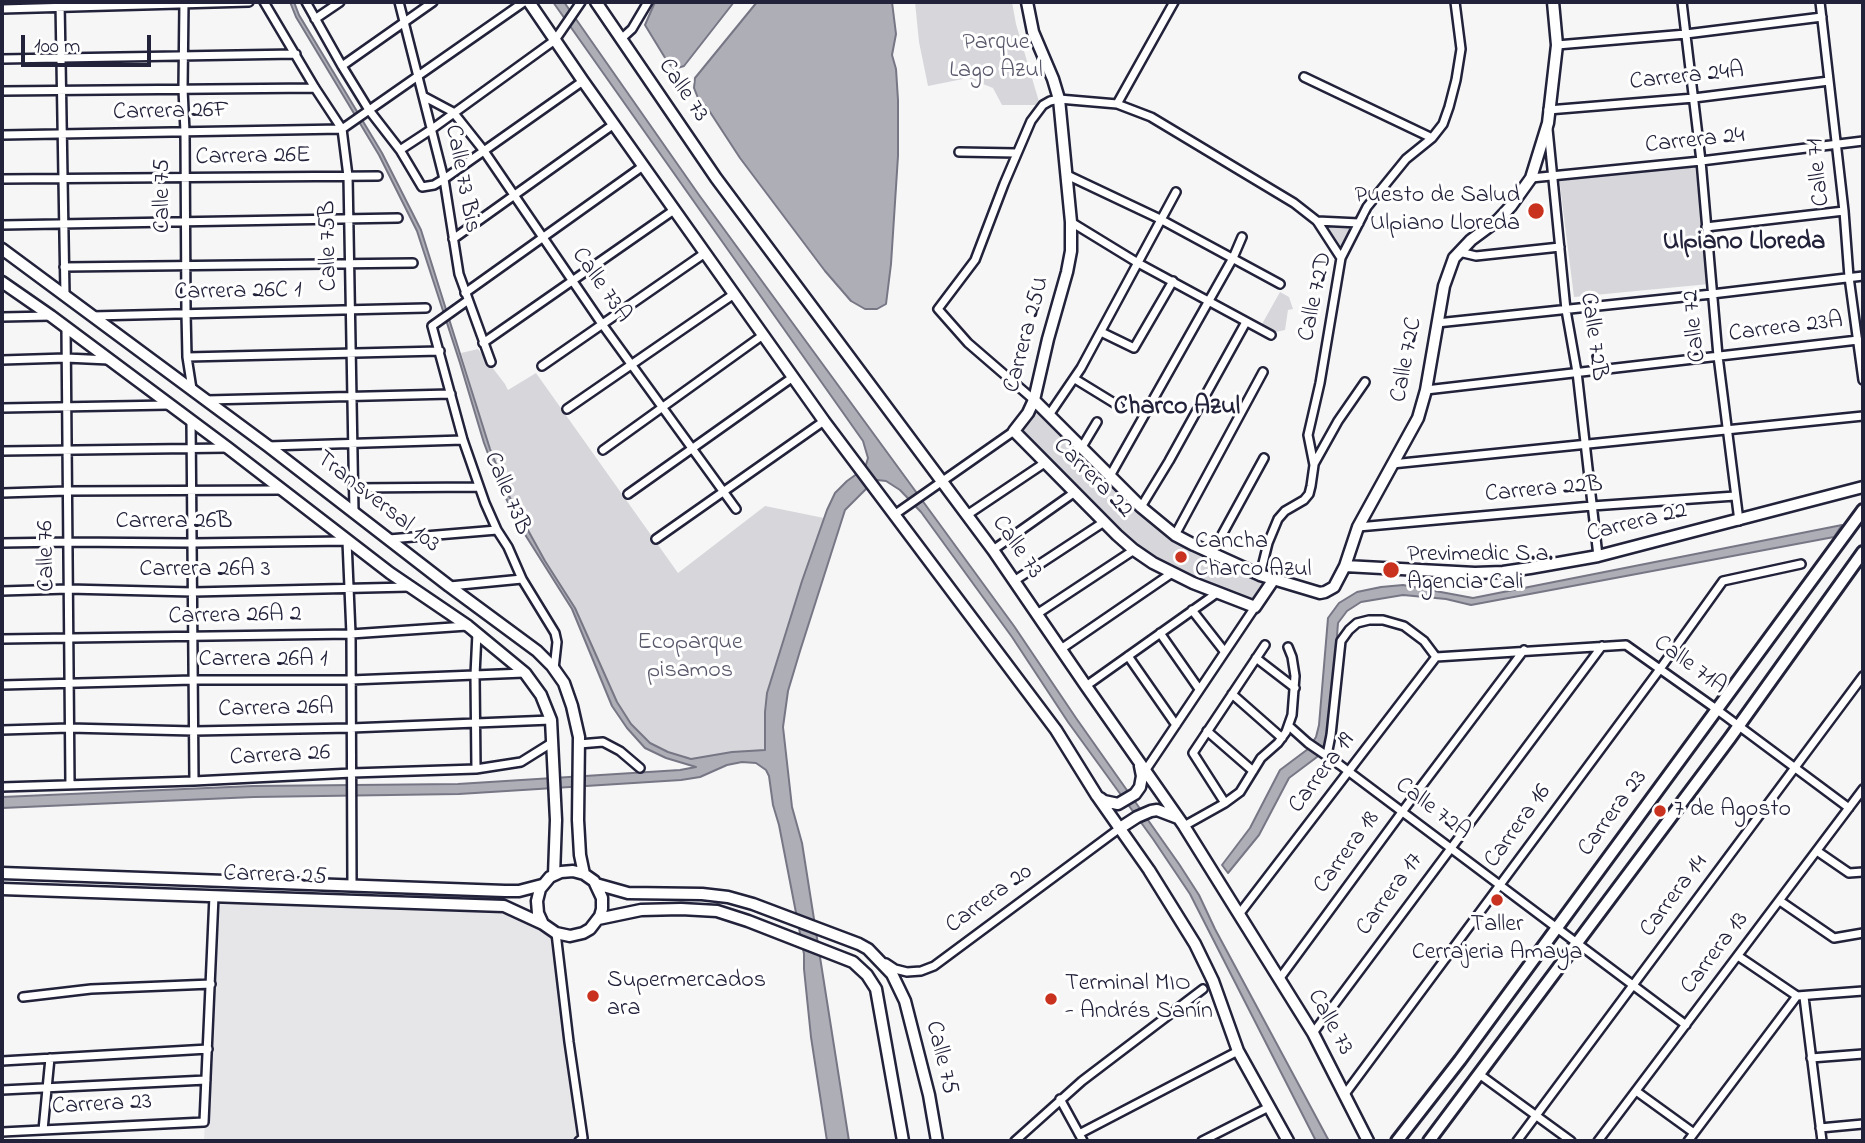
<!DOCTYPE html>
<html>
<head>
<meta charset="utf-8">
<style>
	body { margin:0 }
	#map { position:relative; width:1865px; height:1143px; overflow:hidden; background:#f6f6f7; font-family:"Indie Flower",sans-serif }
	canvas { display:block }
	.frame { position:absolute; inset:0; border:4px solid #22223b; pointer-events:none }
	.scale { position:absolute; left:21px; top:35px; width:130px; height:32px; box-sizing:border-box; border:4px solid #22223b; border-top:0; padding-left:9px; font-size:21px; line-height:24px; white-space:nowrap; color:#22223b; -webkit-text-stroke:5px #fff; paint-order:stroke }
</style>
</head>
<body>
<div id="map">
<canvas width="1865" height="1143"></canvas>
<div class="frame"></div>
<div class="scale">100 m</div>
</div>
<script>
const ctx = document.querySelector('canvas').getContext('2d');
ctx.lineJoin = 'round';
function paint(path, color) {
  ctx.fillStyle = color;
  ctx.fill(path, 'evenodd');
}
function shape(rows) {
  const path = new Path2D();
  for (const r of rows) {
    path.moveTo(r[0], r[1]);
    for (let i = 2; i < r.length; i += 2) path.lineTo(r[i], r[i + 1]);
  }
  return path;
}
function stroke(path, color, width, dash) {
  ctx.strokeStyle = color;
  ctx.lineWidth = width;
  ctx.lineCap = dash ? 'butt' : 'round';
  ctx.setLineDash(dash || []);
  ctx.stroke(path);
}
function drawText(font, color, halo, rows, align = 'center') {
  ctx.font = font + ' "Indie Flower",sans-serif';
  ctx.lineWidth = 6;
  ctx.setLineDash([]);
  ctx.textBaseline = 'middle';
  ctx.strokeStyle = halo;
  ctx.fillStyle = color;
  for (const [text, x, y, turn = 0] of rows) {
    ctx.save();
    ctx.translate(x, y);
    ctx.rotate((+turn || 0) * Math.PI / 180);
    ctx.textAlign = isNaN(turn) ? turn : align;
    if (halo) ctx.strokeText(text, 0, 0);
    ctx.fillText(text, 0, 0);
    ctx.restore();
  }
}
paint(shape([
	[214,896,504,906,552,931,583,1138,579,1141,204,1141]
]), '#e6e6e9');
paint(shape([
	[915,2,1012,2,1016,24,1040,105,1002,105,993,88,968,78,928,86,919,42],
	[1695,164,1709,284,1574,297,1559,178],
	[1325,225,1352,227,1340,250,1324,226],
	[1280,292,1289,297,1293,309,1288,310,1285,330,1276,332,1262,324],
	[478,349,505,384,508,390,536,373,678,573,765,506,824,518,767,693,765,712,765,751,732,752,691,759,668,752,650,743,631,724,617,702,575,608,545,561,508,494,490,449,461,353],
	[1036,409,1137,511,1172,539,1209,559,1265,580,1253,600,1219,588,1175,569,1138,547,1021,430]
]), '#d7d7db');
const water = shape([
	[290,2,294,2,299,15,382,153,421,230,490,449,508,494,545,561,575,608,617,702,631,724,650,743,668,752,691,759,732,752,765,750,765,712,767,693,802,581,827,510,835,493,847,481,865,468,868,458,863,441,553,2,564,2,699,195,1014,626,1076,718,1179,864,1199,895,1215,929,1329,1141,1316,1141,1190,894,1153,839,1068,722,1012,637,921,512,900,490,886,481,877,480,871,484,845,510,800,651,788,691,783,727,792,807,802,843,849,1141,827,1141,811,1037,804,969,804,954,779,825,773,805,769,776,766,770,756,763,742,762,727,765,700,777,681,780,459,794,254,797,2,808,2,797,253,786,458,784,680,770,696,767,666,758,645,748,627,728,612,706,572,609,519,525,501,488,484,443,460,363,417,231,379,155,296,17,290,2],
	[655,2,734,2,684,66,674,69,667,61,645,25,655,2],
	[757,2,892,2,896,34,892,55,896,69,898,100,898,156,891,264,886,304,877,309,865,309,851,301,825,271,740,158,708,109,698,98,694,88,695,78,757,2],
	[1842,525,1834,537,1471,605,1446,599,1403,595,1361,602,1347,611,1338,623,1330,726,1327,741,1317,757,1289,778,1259,835,1228,873,1222,865,1250,828,1280,770,1308,749,1316,737,1319,725,1328,618,1339,603,1357,592,1381,587,1403,585,1473,598,1842,525]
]);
paint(water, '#aeaeb7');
stroke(water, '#767685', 2);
const street = shape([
	[60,2,65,295],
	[184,2,183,89,185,132,186,313,187,357,192,389],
	[264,2,315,88,342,129,348,176,354,512],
	[306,2,342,66,369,110,400,150,422,187,434,185,444,179,583,81],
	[399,2,444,179,459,274,491,362],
	[1682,2,1701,161,1718,356,1739,521],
	[1820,2,1844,211,1849,277,1863,380],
	[2,9,249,2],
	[315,19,340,2],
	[621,39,632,29,648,2],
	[1557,45,1686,34,1822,17],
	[2,59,296,54],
	[342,66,433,2],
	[1304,77,1432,138],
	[2,91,315,88],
	[423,96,453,112,484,151,602,324,736,509],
	[1117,104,1174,2],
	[1548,110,1694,98,1829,81],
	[1548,129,1566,310,1577,372,1598,556],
	[2,135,342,129,524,2],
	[400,150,432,129,555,40,581,2],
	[959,152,1016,153],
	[1067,175,1160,219,1280,284],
	[1531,178,1701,161,1863,141],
	[2,179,378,176],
	[1317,221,1359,223],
	[1071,222,1138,263,1271,335],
	[2,225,398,218],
	[1706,227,1844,211],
	[453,239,614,124],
	[1459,252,1476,256,1560,247],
	[64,267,413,263],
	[465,293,643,166],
	[467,301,432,326,463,440,485,503,497,530,508,547,522,579,555,633,557,642,554,669],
	[92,316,426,308],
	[2,317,51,316],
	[1437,323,1712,294,1863,276],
	[66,327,70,784],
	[1101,332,1134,348,1173,281],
	[483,343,674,210],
	[187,357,440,351],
	[2,360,66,358,109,360],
	[542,366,705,253],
	[1075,379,1119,406],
	[1426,390,1858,340],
	[207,400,451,394],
	[1034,400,968,343,938,309,975,260,1004,184,1031,121,1043,105,1050,101,1059,99,1117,104,1151,117,1294,203,1317,221,1341,258],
	[2,408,169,405],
	[567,409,734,294],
	[1049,415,1081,368,1176,192],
	[191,421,194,781],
	[268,446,463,440],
	[1082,447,1097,422],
	[603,450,763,335],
	[2,451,228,448],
	[1314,464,1338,421,1365,382],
	[1392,464,1863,416],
	[1110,476,1233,258,1242,237],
	[353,488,478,487],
	[2,493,67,491,281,490],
	[628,494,793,377],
	[1141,507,1169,461,1246,322],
	[894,515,1014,431],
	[967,515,1046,462],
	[1358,527,1592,506,1735,496],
	[1175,535,1263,372],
	[389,539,497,530],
	[656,539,824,421],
	[2,543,68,542,192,543,347,541,351,634,352,886],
	[993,550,1075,492],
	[1212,553,1264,458],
	[1260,575,1268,543,1278,519,1285,511,1304,500,1309,494,1311,486,1314,465,1308,435,1320,383,1341,258,1367,207,1406,159,1432,138,1443,124,1449,107,1456,80,1461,49,1455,2],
	[1014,581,1104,522],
	[450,586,522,579],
	[2,591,68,589,193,592,409,587],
	[1192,610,1224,651],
	[1037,614,1134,550],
	[1160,633,1199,689],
	[2,639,351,634,467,626],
	[1061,649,1172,573],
	[1128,656,1176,725],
	[1436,657,1626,645,1712,706,1849,808],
	[1256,658,1295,688],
	[2,685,193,680,351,680,524,673],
	[1086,686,1217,593],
	[1232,694,1282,738],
	[1289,726,1308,743,1340,765,1686,1025],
	[2,730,69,728,194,731,351,728,551,720],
	[1207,731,1253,771],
	[579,744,603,742,620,751,640,768],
	[1327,755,1331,735,1341,641,1349,630,1357,623,1369,620,1383,620,1404,626,1424,641,1436,657],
	[476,769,475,675,477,633],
	[1145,771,1255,607],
	[2,787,194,781,352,773,476,769,521,762,553,742],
	[1225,803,1193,753,1265,645],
	[1184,826,1225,803,1240,792,1261,758,1278,743,1286,732,1292,715,1295,676,1292,657,1288,647],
	[1817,851,1849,873,1863,872],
	[1780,901,1834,938,1863,933],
	[1240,913,1436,657],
	[556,933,569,1042,583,1138,579,1141],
	[1738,956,1797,996,1863,991],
	[886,963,895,969,907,972,921,971,934,966,1120,828],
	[1280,978,1402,812,1524,650],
	[23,997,91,989,211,984],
	[1804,997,1822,1141],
	[1313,1033,1602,646],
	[1811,1058,1863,1054],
	[2,1061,208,1049],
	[1479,1074,1571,1141],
	[2,1090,206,1080],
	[1636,1091,1694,1133],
	[1345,1094,1660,669,1723,581,1801,564],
	[1060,1099,1083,1141],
	[1820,1128,1863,1124],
	[43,1130,50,1058],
	[2,1132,204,1122,214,896],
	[1079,1134,1238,1051],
	[1015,1141,1082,1081,1203,989],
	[1202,1141,1269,1107],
	[1517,1141,1863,676],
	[1598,1141,1863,789],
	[1688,1141,1797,996]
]);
const secondary = shape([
	[529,2,583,81,824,421,1056,730,1097,796,1149,870,1195,944,1213,981,1238,1051,1288,1141],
	[596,2,716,178,993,550,1086,686,1184,826,1313,1033,1368,1141],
	[1027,2,1033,32,1053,79,1059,99,1071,222,1071,251,1067,272,1048,339,1034,400,1028,413,1014,431,1117,535,1134,550,1153,563,1193,583,1255,607,1274,579],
	[2,249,268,446,449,586,537,651,552,666,564,683,572,706,579,737,578,820,580,855,584,874],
	[2,282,51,316,228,448,390,573,468,626,525,673,541,695,551,720,556,820,554,875],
	[1034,400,1141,507,1175,535,1194,545,1260,575,1320,593,1325,592,1334,587,1345,566,1358,527,1418,418,1426,390,1444,286,1454,258,1471,240,1498,220,1511,206,1531,178,1548,123,1557,45,1553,2],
	[1345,566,1475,573,1503,572,1530,568,1598,556,1863,487],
	[1100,798,1104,801,1118,804,1135,794,1140,787,1142,776,1140,766],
	[1120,828,1137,817,1151,811,1157,810,1178,818],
	[2,873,505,891,519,891,542,885],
	[596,884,628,893,702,894,728,897,753,904,859,944,868,949,892,974,905,1001,929,1095,937,1141],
	[2,889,504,906,543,924,556,933,570,936,583,933,590,929,600,916,602,909,602,898,594,881,584,874,573,871,561,872,550,877,540,889,537,901,538,913,543,924],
	[598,919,641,910,681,909,717,911,748,921,853,962,867,975,876,989,903,1141]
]);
const primary = shape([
	[1397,1141,1460,1060,1863,510],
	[1429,1141,1730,738,1863,552]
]);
stroke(street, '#22223b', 12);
stroke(secondary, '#22223b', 15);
stroke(primary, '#22223b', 16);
stroke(street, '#fff', 7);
stroke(secondary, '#fff', 10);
stroke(primary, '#fff', 10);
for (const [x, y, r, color] of [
	[1536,211,9,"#c8321e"],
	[1181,557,7,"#c8321e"],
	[1391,570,9,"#c8321e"],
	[1660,811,7,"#c8321e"],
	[1497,900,7,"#c8321e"],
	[593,996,7,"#c8321e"],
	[1051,999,7,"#c8321e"]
]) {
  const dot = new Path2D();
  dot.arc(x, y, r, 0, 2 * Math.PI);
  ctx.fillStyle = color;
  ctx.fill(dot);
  stroke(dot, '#fff', 2.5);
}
drawText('24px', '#58586b', '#fff', [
	["Parque",996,44],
	["Lago Azul",996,72],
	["Ecoparque",690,644],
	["pisamos",690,672]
]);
drawText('24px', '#22223b', '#fff', [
	["Carrera 24A",1687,78,-6],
	["Calle 73",682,91,56],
	["Carrera 26F",171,113,-1],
	["Carrera 24",1695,142,-6],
	["Carrera 26E",253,158,-1],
	["Calle 71",1820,172,-96],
	["Calle 73 Bis",461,179,79],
	["Calle 75",164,196,-90],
	["Calle 75B",330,246,-91],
	["Calle 73A",600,286,55],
	["Carrera 26C 1",238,293,-1],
	["Calle 72D",1317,297,-78],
	["Calle 72",1696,326,-96],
	["Carrera 23A",1786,329,-7],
	["Carrera 25U",1028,335,-75],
	["Calle 72B",1592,337,82],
	["Calle 72C",1408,360,-79],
	["Carrera 22",1092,479,45],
	["Carrera 22B",1544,491,-5],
	["Calle 73B",506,494,67],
	["Transversal 103",377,503,38],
	["Carrera 26B",174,523],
	["Carrera 22",1637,524,-14],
	["Calle 73",1016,548,55],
	["Calle 76",48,556,-91],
	["Carrera 26A 3",205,571],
	["Carrera 26A 2",235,617,-1],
	["Carrera 26A 1",263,661],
	["Calle 71A",1689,666,36],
	["Carrera 26A",276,710,-1],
	["Carrera 26",280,757,-3],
	["Carrera 19",1323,774,-53],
	["Calle 72A",1432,810,37],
	["Carrera 23",1614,814,-54],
	["Carrera 16",1519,827,-54],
	["Carrera 18",1348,853,-54],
	["Carrera 25",275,877,2],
	["Carrera 17",1391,895,-54],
	["Carrera 14",1675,897,-53],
	["Carrera 20",990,900,-36],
	["Carrera 13",1716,954,-53],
	["Calle 73",1329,1023,61],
	["Calle 75",940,1058,76],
	["Carrera 23",102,1106,-3]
]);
drawText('24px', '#22223b', '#fff', [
	["Puesto de Salud",1520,197,"right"],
	["Ulpiano Lloreda",1520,225,"right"],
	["Cancha",1195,543],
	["Charco Azul",1195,571],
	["Previmedic S.a.",1407,556],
	["Agencia Cali",1407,584],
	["7 de Agosto",1674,811],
	["Taller",1497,926,"center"],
	["Cerrajeria Amaya",1497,954,"center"],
	["Supermercados",607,982],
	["ara",607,1010],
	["Terminal MIO",1065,985],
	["- Andrés Sanín",1065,1013]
], 'left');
drawText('bold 26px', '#22223b', '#fff', [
	["Ulpiano Lloreda",1744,244],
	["Charco Azul",1177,409]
]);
</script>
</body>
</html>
